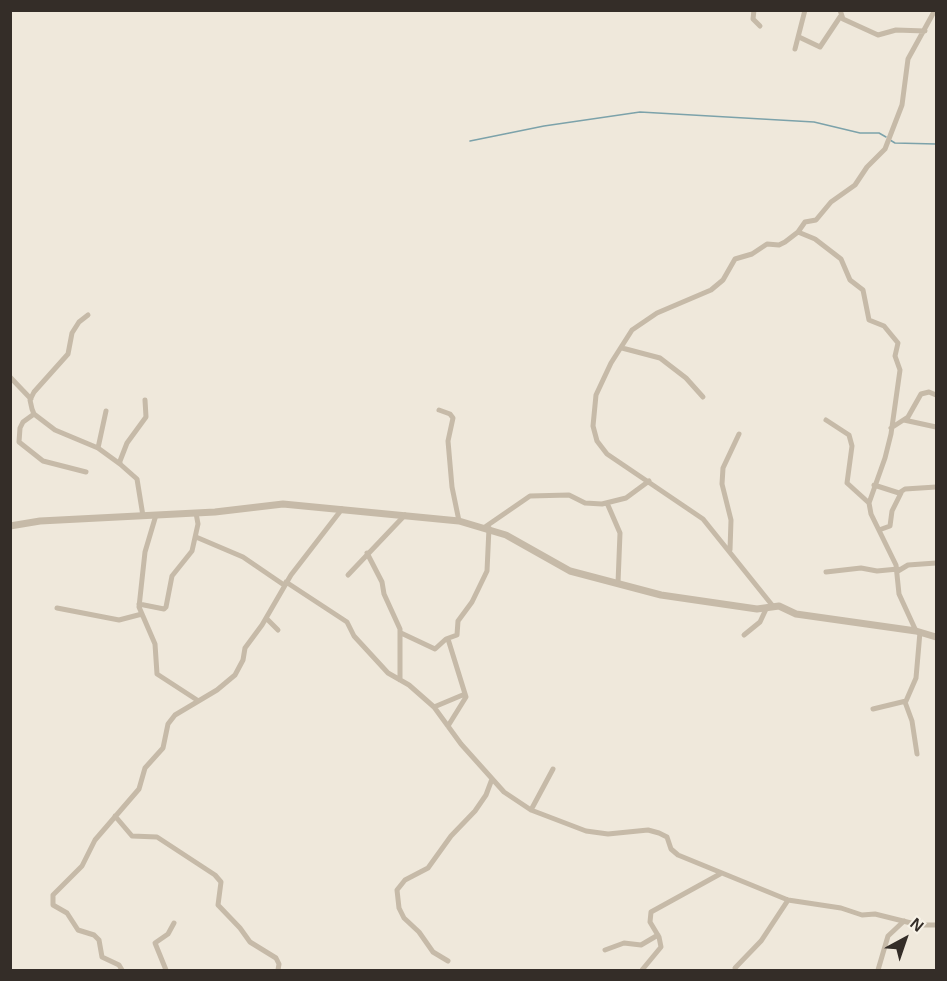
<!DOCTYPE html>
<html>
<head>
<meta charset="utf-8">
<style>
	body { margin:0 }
	#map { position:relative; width:947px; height:981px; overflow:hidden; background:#efe8db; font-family:Helvetica,sans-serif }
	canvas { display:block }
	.frame { position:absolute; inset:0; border:12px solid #342d28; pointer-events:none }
	.north { position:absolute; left:875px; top:909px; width:60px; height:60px; -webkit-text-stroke:4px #f7f2e7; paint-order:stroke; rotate:40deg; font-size:16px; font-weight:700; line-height:24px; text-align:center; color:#342d28 }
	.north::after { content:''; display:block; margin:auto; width:21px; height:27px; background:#342d28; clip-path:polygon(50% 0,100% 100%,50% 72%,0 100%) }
</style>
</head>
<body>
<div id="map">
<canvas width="947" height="981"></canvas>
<div class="frame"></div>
<div class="north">N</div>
</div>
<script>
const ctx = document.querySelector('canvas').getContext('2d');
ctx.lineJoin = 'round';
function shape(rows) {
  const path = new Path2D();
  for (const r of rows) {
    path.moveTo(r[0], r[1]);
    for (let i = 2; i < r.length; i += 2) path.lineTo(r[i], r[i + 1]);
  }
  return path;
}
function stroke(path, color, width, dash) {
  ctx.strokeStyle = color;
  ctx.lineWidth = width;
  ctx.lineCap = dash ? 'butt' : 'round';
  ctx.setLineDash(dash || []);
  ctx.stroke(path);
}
stroke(shape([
	[890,140,895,143,936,144],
	[470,141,544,126,640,112,814,122,860,133,879,133,886,137]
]), '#7ca2aa', 1.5);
stroke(shape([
	[754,10,753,19,760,26],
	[840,10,843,19,878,35,896,30,925,31],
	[799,37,820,47,840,17],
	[795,49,805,10],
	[798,232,815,239,841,259,850,280,863,290,869,320,884,326,898,343,895,356,900,370,891,434,885,458,869,503,871,514,896,565,899,594,916,631],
	[88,315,79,322,72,333,68,354,34,392,30,400,32,409,34,414,55,430,98,448,120,464],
	[622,348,660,358,686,378,703,397],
	[10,377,31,399],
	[439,410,450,414,453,418,448,441,452,487,459,521],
	[34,414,23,422,20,428,19,442,43,461,86,472],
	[826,420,849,435,852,446,847,483,869,503],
	[904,420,936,427],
	[891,428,908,417,921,394,929,392,936,395],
	[98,448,106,411],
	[874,485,899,493,905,489,936,487],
	[607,503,620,533,618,583],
	[156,515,145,552,139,607,155,644,157,674,197,700],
	[143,516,137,479,120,464,120,461,127,443,146,417,145,400],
	[485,527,530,496,569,495,585,503,602,504,626,498,649,481],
	[879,530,890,526,892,511,901,493],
	[196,537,243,557,284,585],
	[730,550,731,520,722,484,723,468,739,434],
	[367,553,382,582,384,594,400,629,400,680],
	[898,571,908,565,936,563],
	[826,572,861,568,877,571,898,569],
	[348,575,405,515],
	[286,582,347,622,354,636,388,673,409,685,434,707,461,744,504,792,531,810,586,831,608,834,648,830,659,833,667,837,671,849,678,855,788,900,841,908,862,915,875,914,919,925,936,925],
	[139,604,164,609,166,607,172,576,192,551,198,524,196,513],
	[772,605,703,519,607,454,597,441,593,426,596,395,611,363,632,330,657,313,711,290,723,280,735,259,752,254,767,244,779,245,785,242,798,232,805,222,816,220,831,202,855,185,867,167,885,149,902,105,908,59,935,10],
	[57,608,119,620,142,614],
	[266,618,278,630],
	[401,633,435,649,446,639,457,635,458,621,472,602,487,571,489,528],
	[744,635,760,622,767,607],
	[448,639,466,697,448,726],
	[905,702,912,721,917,754],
	[434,707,465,694],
	[873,709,906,701,916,678,920,632],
	[531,810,553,769],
	[115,816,132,836,157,837,215,875,221,882,218,905,240,928,250,942,276,958,279,964,278,970],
	[605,950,624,943,641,945,658,935],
	[448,961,433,952,419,932,404,918,399,908,397,890,405,880,428,868,451,836,475,811,486,795,492,779],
	[735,968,761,941,788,900],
	[122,970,119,965,102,957,99,940,94,935,78,930,67,913,53,905,53,895,82,866,95,840,139,789,145,768,163,748,168,724,175,715,217,690,235,675,243,660,245,648,262,625,291,575,342,509],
	[166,970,155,943,168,934,174,923],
	[642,970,661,947,659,937,650,922,651,912,720,874],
	[878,970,888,936,904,921]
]), '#c6baa8', 5);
stroke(shape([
	[10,526,40,521,215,512,283,504,459,521,506,535,570,571,661,595,757,609,779,606,796,614,916,631,936,637]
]), '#c6baa8', 7);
</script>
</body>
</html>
